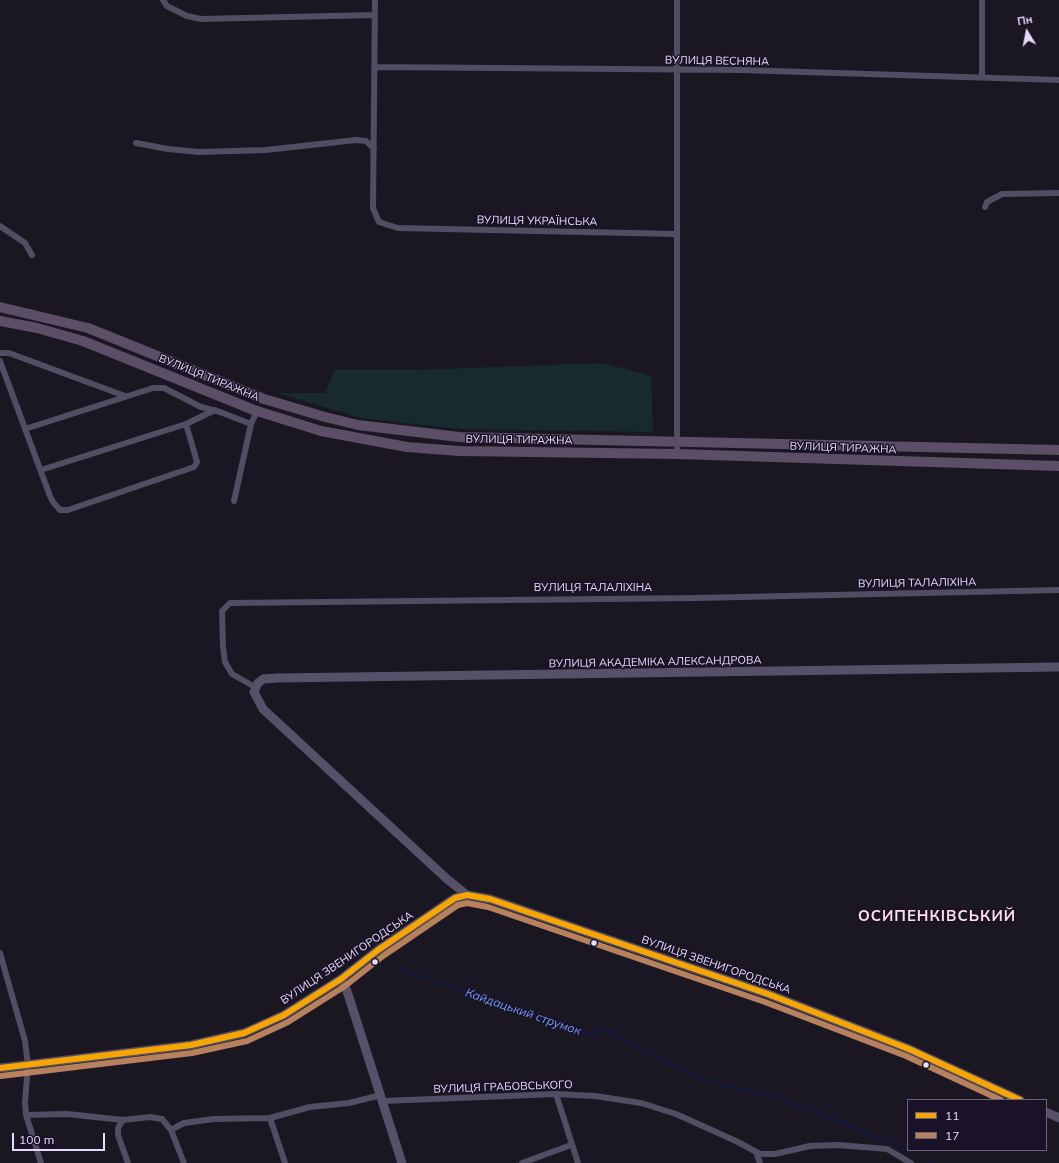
<!DOCTYPE html>
<html>
<head>
<meta charset="utf-8">
<style>
	body { margin:0 }
	#map { position:relative; width:1059px; height:1163px; overflow:hidden; background:#1b1722; font-family:Mulish,sans-serif }
	canvas { display:block }
	.legend { position:absolute; left:907px; top:1099px; width:140px; height:52px; box-sizing:border-box; background:#1a1227; border:1px solid #6b627c; margin:0; padding:5px 7px; list-style:none; font-size:12px; color:#e5dbfc }
	.legend li { display:flex; align-items:center; gap:8px; height:20px }
	.legend b { width:20px; border:1px solid #6b627c }
	.north { position:absolute; left:1007px; top:12px; width:40px; height:40px; -webkit-text-stroke:3px #1a1227; paint-order:stroke; rotate:350deg; font-size:11px; font-weight:700; line-height:16px; text-align:center; color:#e5dbfc }
	.north::after { content:''; display:block; margin:auto; width:14px; height:18px; background:#e5dbfc; clip-path:polygon(50% 0,100% 100%,50% 72%,0 100%) }
	.scale { position:absolute; left:12px; top:1133px; width:93px; height:18px; box-sizing:border-box; border:2px solid #e5dbfc; border-top:0; padding-left:5px; font-size:12px; line-height:14px; white-space:nowrap; color:#e5dbfc; -webkit-text-stroke:3px #1a1227; paint-order:stroke }
</style>
</head>
<body>
<div id="map">
<canvas width="1059" height="1163"></canvas>
<ul class="legend">
<li><b style="height:5px;background:#f7a600"></b>11</li>
<li><b style="height:5px;background:#b6815c"></b>17</li>
</ul>
<div class="north">Пн</div>
<div class="scale">100 m</div>
</div>
<script>
const ctx = document.querySelector('canvas').getContext('2d');
ctx.lineJoin = 'round';
function paint(path, color) {
  ctx.fillStyle = color;
  ctx.fill(path, 'evenodd');
}
function shape(rows) {
  const path = new Path2D();
  for (const r of rows) {
    path.moveTo(r[0], r[1]);
    for (let i = 2; i < r.length; i += 2) path.lineTo(r[i], r[i + 1]);
  }
  return path;
}
function stroke(path, color, width, dash) {
  ctx.strokeStyle = color;
  ctx.lineWidth = width;
  ctx.lineCap = dash ? 'butt' : 'round';
  ctx.setLineDash(dash || []);
  ctx.stroke(path);
}
function drawText(font, color, halo, rows, align = 'center') {
  ctx.font = font + ' Mulish,sans-serif';
  ctx.lineWidth = 3;
  ctx.setLineDash([]);
  ctx.textBaseline = 'middle';
  ctx.strokeStyle = halo;
  ctx.fillStyle = color;
  for (const [text, x, y, turn = 0] of rows) {
    ctx.save();
    ctx.translate(x, y);
    ctx.rotate((+turn || 0) * Math.PI / 180);
    ctx.textAlign = isNaN(turn) ? turn : align;
    if (halo) ctx.strokeText(text, 0, 0);
    ctx.fillText(text, 0, 0);
    ctx.restore();
  }
}
paint(shape([
	[603,363,651,376,653,432,460,429,361,418,277,393,325,393,335,370,413,370]
]), '#162a2f');
stroke(shape([
	[398,964,411,974,433,980,512,1010,580,1032,588,1034,594,1033,599,1028,605,1029,671,1065,709,1082,779,1097,793,1105,820,1111,825,1117,846,1123,873,1137,890,1139,912,1153],
	[929,1158,933,1163]
]), '#101841', 2);
stroke(shape([
	[163,0,167,6,187,16,201,19,374,15],
	[375,0,373,208,379,222,398,228,676,234],
	[677,0,677,454],
	[375,67,741,70,1059,80],
	[982,76,982,0],
	[136,143,168,149,199,152,266,150,356,140,366,141,374,149],
	[985,207,987,202,1002,194,1059,193],
	[0,226,25,243,32,255],
	[0,353,9,353,125,396],
	[0,361,50,496,53,502,60,510,68,510,194,467,197,462,186,424],
	[25,429,153,388,164,388,201,407,220,412,251,424],
	[41,470,186,424,215,410],
	[234,501,251,424,257,411],
	[255,687,232,674,225,662,223,647,222,611,230,603,696,598,1059,590],
	[0,953,25,1041,28,1065,25,1102,26,1115,41,1163],
	[556,1094,578,1163],
	[383,1101,556,1094,595,1096,641,1103,676,1114,738,1142,760,1154,775,1154,810,1146,838,1145,887,1149,911,1163],
	[26,1115,67,1114,123,1120,150,1117,162,1119,171,1130,184,1123,214,1119,270,1118,310,1107,349,1103,381,1095],
	[270,1118,285,1163],
	[123,1120,118,1128,118,1135,128,1163],
	[171,1130,184,1163],
	[756,1152,760,1163],
	[522,1163,571,1145]
]), '#514d62', 6);
stroke(shape([
	[341,979,347,991,402,1163],
	[0,1068,191,1045,244,1033,284,1015,341,979,378,950,455,898,467,895],
	[1020,1100,909,1049,768,994,490,899,467,895,447,879,263,709,254,692,258,683,263,679,278,678,1059,667],
	[1046,1112,1059,1118]
]), '#565068', 9);
stroke(shape([
	[0,307,88,328,264,399,325,417,358,425,459,437,1059,450],
	[0,321,37,328,83,341,254,410,321,431,407,447,459,451,677,454,1059,466]
]), '#5b4e66', 10);
stroke(shape([
	[0,1068,191,1045,244,1033,284,1015,341,979,378,950,455,898,467,895,490,899,768,994,909,1049,1020,1100]
]), '#f7a600', 6);
stroke(shape([
	[1,1076,192,1053,247,1041,288,1022,345,986,383,956,458,905,467,903,488,907,765,1002,906,1056,1001,1100]
]), '#b6815c', 6);
for (const [x, y, r, color] of [
	[594,943,3.5,"#e5dbfc"],
	[375,962,3.5,"#e5dbfc"],
	[926,1065,3.5,"#e5dbfc"]
]) {
  const dot = new Path2D();
  dot.arc(x, y, r, 0, 2 * Math.PI);
  ctx.fillStyle = color;
  ctx.fill(dot);
  stroke(dot, '#1a1227', 1.5);
}
drawText('11px', '#e5dbfc', '#1a1227', [
	["ВУЛИЦЯ ВЕСНЯНА",717,61,1],
	["ВУЛИЦЯ УКРАЇНСЬКА",537,221,1],
	["ВУЛИЦЯ ТИРАЖНА",209,378,22],
	["ВУЛИЦЯ ТИРАЖНА",519,440,1],
	["ВУЛИЦЯ ТИРАЖНА",843,448,2],
	["ВУЛИЦЯ ТАЛАЛІХІНА",917,583,-1],
	["ВУЛИЦЯ ТАЛАЛІХІНА",593,588],
	["ВУЛИЦЯ АКАДЕМІКА АЛЕКСАНДРОВА",655,662,-1],
	["ВУЛИЦЯ ЗВЕНИГОРОДСЬКА",347,958,-34],
	["ВУЛИЦЯ ЗВЕНИГОРОДСЬКА",716,965,19],
	["ВУЛИЦЯ ГРАБОВСЬКОГО",503,1087,-2]
]);
drawText('italic 12px', '#709ef5', '#1a1227', [
	["Кайдацький струмок",523,1012,19]
]);
ctx.letterSpacing = '1px';
drawText('bold 15px', '#fdddeb', '#1a1227', [
	["ОСИПЕНКІВСЬКИЙ",937,916]
]);
ctx.letterSpacing = '0px';
</script>
</body>
</html>
